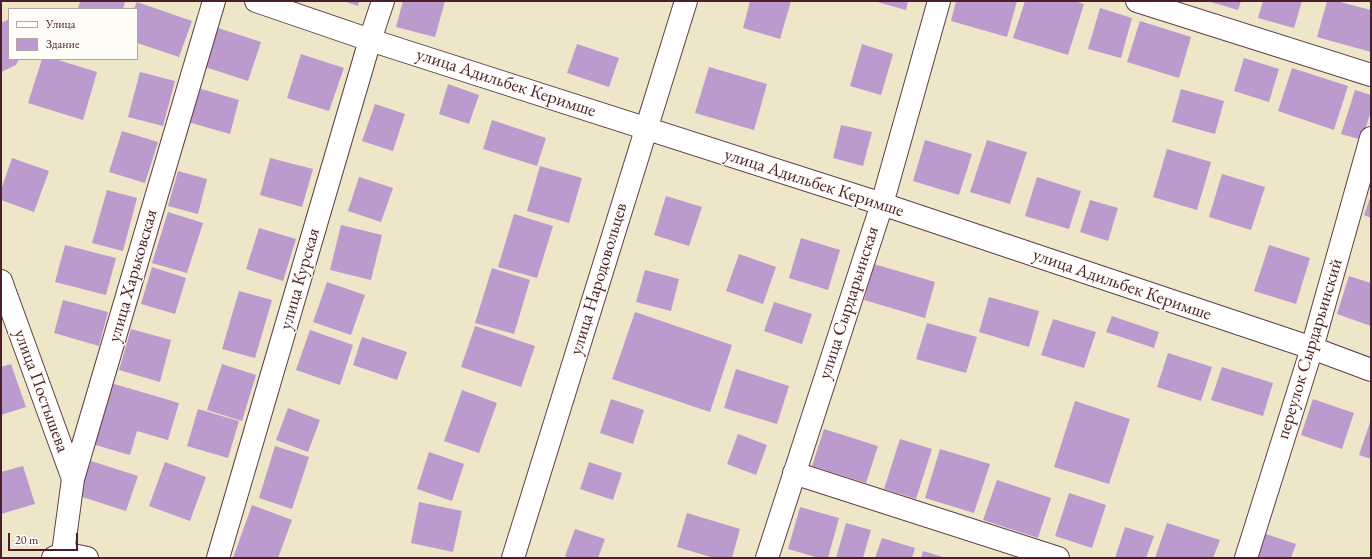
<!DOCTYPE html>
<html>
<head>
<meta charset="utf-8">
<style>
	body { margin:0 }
	#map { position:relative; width:1372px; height:559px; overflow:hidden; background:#ede6c9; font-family:"EB Garamond",serif }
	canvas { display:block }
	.frame { position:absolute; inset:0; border:2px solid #4a1f2b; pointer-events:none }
	.legend { position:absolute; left:8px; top:8px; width:130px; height:52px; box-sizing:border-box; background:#fdfcf7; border:1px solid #b5a4a5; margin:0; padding:5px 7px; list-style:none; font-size:12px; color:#4a1f2b }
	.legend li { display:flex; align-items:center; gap:8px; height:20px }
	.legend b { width:20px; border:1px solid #b5a4a5 }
	.scale { position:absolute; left:8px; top:533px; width:70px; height:18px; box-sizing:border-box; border:2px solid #4a1f2b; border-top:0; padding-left:5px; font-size:12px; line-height:14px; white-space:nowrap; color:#4a1f2b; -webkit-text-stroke:3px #fdfcf7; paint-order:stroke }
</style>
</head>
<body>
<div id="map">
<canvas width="1372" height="559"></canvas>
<div class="frame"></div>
<ul class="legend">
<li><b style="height:5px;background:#fff"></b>Улица</li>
<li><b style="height:11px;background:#bb9bcd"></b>Здание</li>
</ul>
<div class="scale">20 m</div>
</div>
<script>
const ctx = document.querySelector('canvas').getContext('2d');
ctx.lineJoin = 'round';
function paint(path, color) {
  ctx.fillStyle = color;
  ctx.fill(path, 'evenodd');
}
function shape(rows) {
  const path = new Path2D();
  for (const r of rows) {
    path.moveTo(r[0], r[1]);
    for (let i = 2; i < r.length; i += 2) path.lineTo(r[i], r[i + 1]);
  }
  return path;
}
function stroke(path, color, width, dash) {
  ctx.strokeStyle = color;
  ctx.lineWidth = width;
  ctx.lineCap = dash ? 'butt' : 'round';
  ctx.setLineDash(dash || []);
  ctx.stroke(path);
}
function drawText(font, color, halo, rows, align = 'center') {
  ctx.font = font + ' "EB Garamond",serif';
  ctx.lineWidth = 3;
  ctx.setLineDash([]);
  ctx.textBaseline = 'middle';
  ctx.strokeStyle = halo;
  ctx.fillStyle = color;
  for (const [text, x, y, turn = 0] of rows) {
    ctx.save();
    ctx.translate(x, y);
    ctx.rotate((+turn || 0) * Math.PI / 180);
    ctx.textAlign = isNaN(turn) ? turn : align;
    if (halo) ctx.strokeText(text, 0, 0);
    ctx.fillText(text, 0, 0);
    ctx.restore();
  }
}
paint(shape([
	[80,1,121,1,125,2,123,9,78,9],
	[343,1,359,1,358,6],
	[403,1,445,1,435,37,396,27],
	[750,1,791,1,780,39,743,28],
	[874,1,908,1,906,10],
	[956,1,1017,1,1007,37,951,21],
	[1025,1,1074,1,1084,4,1068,55,1013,38],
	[1207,1,1241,1,1238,10],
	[1263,1,1302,1,1294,28,1258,18],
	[1327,1,1336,1,1371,10,1371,52,1317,37],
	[137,2,192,21,179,57,137,43,137,9,134,9],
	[1100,8,1132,18,1121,58,1088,49],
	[9,19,9,59,19,59,16,65,1,72,1,23],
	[1140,21,1191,37,1179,78,1127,62],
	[218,28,261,42,248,81,205,67],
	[577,44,619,58,609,87,567,73],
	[862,44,893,54,881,95,850,86],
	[301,54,344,68,329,111,287,98],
	[1244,58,1279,69,1269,102,1234,91],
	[42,59,55,59,97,72,83,120,28,103],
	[709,67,767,84,754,130,695,113],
	[1292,68,1348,86,1334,130,1278,111],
	[140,72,175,81,163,126,128,117],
	[448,84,479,95,469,124,439,114],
	[198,88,239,100,230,134,188,122],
	[1181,89,1224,101,1215,134,1172,122],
	[1355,90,1371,95,1371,111,1362,140,1341,134],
	[375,104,405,114,393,151,362,141],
	[492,120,546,138,537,166,483,149],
	[841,125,872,132,863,166,833,158],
	[122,131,158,142,145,183,109,172],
	[925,140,972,154,959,195,913,181],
	[987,140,1027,152,1010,204,970,192],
	[1167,149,1211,162,1197,210,1153,197],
	[12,158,49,171,34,212,1,200,1,190],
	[270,158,313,169,302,207,260,195],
	[540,166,582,178,569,223,527,211],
	[178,171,207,179,198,214,168,206],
	[1222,174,1265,187,1251,230,1209,217],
	[359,177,393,188,381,222,348,211],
	[1037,177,1081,191,1069,229,1025,216],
	[107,190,137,198,123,251,92,243],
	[1371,195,1371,218,1364,215],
	[666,196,702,207,689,246,654,235],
	[1090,200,1118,208,1108,241,1080,232],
	[168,212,203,223,187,273,152,263],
	[514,214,553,226,537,278,498,267],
	[341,225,382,235,371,280,330,270],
	[259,228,296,239,283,281,246,269],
	[801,238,840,250,828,290,789,278],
	[65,245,116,258,106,295,55,282],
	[1269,245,1310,258,1296,304,1254,291],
	[739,254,776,267,763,304,726,291],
	[874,264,935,282,925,318,864,300],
	[152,267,186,278,175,314,141,304],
	[492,268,530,280,514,334,475,323],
	[645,270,679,279,671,311,636,302],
	[1349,276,1371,283,1371,326,1337,314],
	[327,282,365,295,351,335,313,322],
	[239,291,272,300,255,358,222,349],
	[989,297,1039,311,1029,347,979,332],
	[63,300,108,312,99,346,54,333],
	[774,302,812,314,802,344,764,331],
	[635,312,732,345,710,412,612,379],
	[1112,316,1159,332,1154,348,1106,332],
	[1053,319,1096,332,1084,368,1041,355],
	[927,323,977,337,966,373,916,359],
	[475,326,535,346,521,387,461,367],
	[131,329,171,340,160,382,119,370],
	[310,330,353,345,340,385,296,370],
	[362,337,407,352,397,380,353,365],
	[1168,353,1212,367,1201,401,1157,387],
	[11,364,26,407,1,415,1,367],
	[222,364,256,375,242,421,207,410],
	[1222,367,1273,383,1263,416,1211,400],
	[736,369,789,386,777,424,724,408],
	[111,383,179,403,168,440,137,431,130,455,92,444],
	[462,390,497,403,479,453,444,441],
	[611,399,644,410,633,444,600,433],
	[1313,399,1354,413,1342,449,1301,435],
	[1075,401,1130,419,1109,484,1054,467],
	[288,408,320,420,308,452,276,440],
	[198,409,239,421,228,458,187,446],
	[1371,419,1371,459,1359,455],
	[824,429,878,446,866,483,812,466],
	[738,434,767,445,756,475,727,464],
	[900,439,932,449,916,499,884,489],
	[275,446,309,457,292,509,259,498],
	[940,449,990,464,974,513,925,498],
	[429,452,464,464,452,501,417,489],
	[91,461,138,476,126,511,79,496],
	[165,462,206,477,190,521,149,506],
	[589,462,622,473,613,500,580,489],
	[23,466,35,504,1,514,1,472],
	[997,480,1051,498,1038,538,983,520],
	[1069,493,1106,505,1092,548,1055,536],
	[419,502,462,511,453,552,411,543],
	[252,505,292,520,278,558,233,558],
	[800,507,839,518,828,558,819,558,788,549],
	[687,513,740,529,732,558,714,558,677,547],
	[846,523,871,530,863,558,836,558],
	[1167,523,1220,540,1213,558,1155,558],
	[1125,527,1154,536,1146,558,1115,558],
	[575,529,605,539,598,558,570,558,565,556],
	[1266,534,1296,544,1291,558,1258,558],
	[882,538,915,548,912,558,875,558],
	[923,551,946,558,921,558]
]), '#bb9bcd');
const minor = shape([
	[256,1,370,40,882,204,1312,348,1371,370],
	[1137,1,1371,75],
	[1,281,73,479],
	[794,473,1058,558],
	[63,553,73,479,214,1],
	[53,558,63,553,87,558],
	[218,558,370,40,383,1],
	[513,558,686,1],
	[767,558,882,204,939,1],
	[1246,558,1312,348,1371,138]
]);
stroke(minor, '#623d43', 24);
stroke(minor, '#fff', 22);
drawText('18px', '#4a1f2b', '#fdfcf7', [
	["улица Адильбек Керимше",506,83,18],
	["улица Адильбек Керимше",814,183,18],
	["улица Харьковская",133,276,-74],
	["улица Курская",300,279,-74],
	["улица Народовольцев",599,279,-73],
	["улица Адильбек Керимше",1122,285,19],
	["улица Сырдарьинская",849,303,-72],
	["переулок Сырдарьинский",1310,349,-73],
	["улица Постышева",41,391,70]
]);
</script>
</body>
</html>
